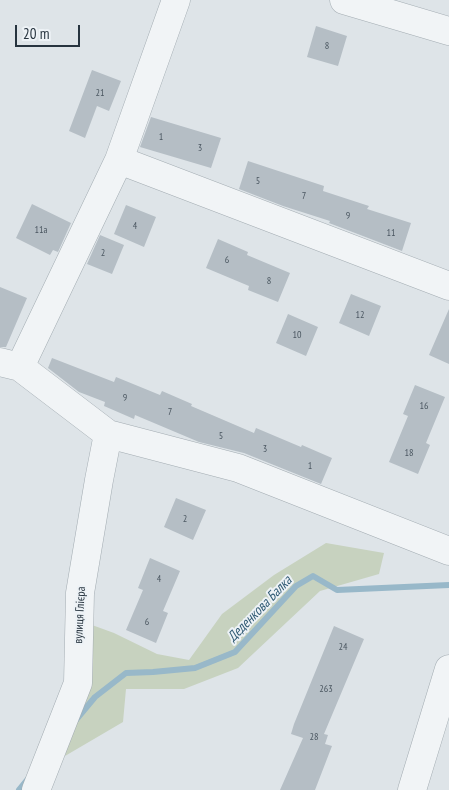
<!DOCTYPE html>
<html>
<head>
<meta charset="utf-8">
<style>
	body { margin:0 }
	#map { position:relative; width:449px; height:790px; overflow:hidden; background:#dee4e8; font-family:"PT Sans Narrow",sans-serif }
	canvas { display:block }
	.scale { position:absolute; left:15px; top:25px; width:65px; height:22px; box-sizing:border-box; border:2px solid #27343f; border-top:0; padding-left:6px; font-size:15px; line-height:18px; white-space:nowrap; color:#27343f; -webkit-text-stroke:4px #edf2f6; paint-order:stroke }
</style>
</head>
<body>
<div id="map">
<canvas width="449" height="790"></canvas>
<div class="scale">20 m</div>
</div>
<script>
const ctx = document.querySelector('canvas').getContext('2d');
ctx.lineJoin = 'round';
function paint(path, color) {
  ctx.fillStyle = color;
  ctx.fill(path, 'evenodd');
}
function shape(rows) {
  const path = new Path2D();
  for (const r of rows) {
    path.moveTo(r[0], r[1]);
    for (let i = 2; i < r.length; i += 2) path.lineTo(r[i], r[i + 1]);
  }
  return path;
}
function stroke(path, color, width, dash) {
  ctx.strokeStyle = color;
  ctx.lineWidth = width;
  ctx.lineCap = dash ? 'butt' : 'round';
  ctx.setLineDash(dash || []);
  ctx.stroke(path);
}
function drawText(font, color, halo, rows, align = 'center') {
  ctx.font = font + ' "PT Sans Narrow",sans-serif';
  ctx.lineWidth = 4;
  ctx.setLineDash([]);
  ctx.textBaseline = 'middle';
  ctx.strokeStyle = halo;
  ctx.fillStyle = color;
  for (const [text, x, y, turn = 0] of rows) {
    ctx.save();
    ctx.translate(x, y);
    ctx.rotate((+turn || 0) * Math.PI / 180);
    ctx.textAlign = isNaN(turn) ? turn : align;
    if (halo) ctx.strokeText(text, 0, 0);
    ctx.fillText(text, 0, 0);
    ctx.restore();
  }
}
paint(shape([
	[326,543,384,553,379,574,320,591,238,668,184,689,126,689,123,722,65,756,92,625,114,633,157,654,189,660,222,614,274,575]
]), '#c7d2bf');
stroke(shape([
	[75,721,95,697,126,673,153,672,195,668,235,652,296,586,313,576,337,590,449,585],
	[19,790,28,779]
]), '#98b8c9', 6);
paint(shape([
	[316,26,347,36,338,66,307,57],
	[92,70,121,81,109,111,97,106,85,138,69,131],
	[151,117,221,138,211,168,140,147],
	[248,161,324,186,323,191,369,206,367,209,411,223,402,251,329,223,330,221,283,206,239,189],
	[32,204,71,223,58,252,53,250,50,255,16,238],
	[126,205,156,217,144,247,114,234],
	[100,235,124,245,112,274,87,264],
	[218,239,248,252,247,255,290,273,278,302,248,290,249,286,206,268],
	[0,287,27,298,6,347,0,347],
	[351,294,381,306,369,336,339,323],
	[449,309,449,364,429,355],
	[288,314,318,327,306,356,276,343],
	[52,358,114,382,116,377,160,395,162,391,192,404,191,406,254,433,256,428,301,447,302,445,332,458,321,484,244,453,199,442,135,415,134,419,104,406,105,402,79,392,48,368],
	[415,385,445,397,426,443,430,445,418,474,389,462,408,416,403,414],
	[176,498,206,510,193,540,164,527],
	[150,558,180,571,163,611,168,613,156,643,126,630,143,590,138,588],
	[334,626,364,639,324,734,328,735,325,744,332,746,315,790,280,790,303,738,291,734,294,724]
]), '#b5bec5');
const minor = shape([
	[344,0,449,31],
	[119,160,449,286],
	[0,362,20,367,108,434,238,468,449,551],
	[20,367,119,160,176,0],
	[36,790,78,683,80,593,99,480,108,434],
	[412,790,449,669]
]);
stroke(minor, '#a3acb2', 29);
stroke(minor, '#f1f4f6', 28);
drawText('10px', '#4a5660', null, [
	["8",327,46],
	["21",100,93],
	["1",161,137],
	["3",200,148],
	["5",258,181],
	["7",304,196],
	["9",348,216],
	["4",135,226],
	["11а",41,230],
	["11",391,233],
	["2",103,253],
	["6",227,260],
	["8",269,281],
	["12",360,315],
	["10",297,335],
	["9",125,398],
	["16",424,406],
	["7",170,412],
	["5",221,436],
	["3",265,449],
	["18",409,453],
	["1",310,466],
	["2",185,519],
	["4",159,579],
	["6",147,622],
	["24",343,647],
	["263",326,689],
	["28",314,737]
]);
drawText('12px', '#27343f', '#edf2f6', [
	["вулиця Глієра",80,615,-87]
]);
drawText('italic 14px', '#305a74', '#edf2f6', [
	["Деденкова Балка",260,609,-46]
]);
</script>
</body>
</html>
